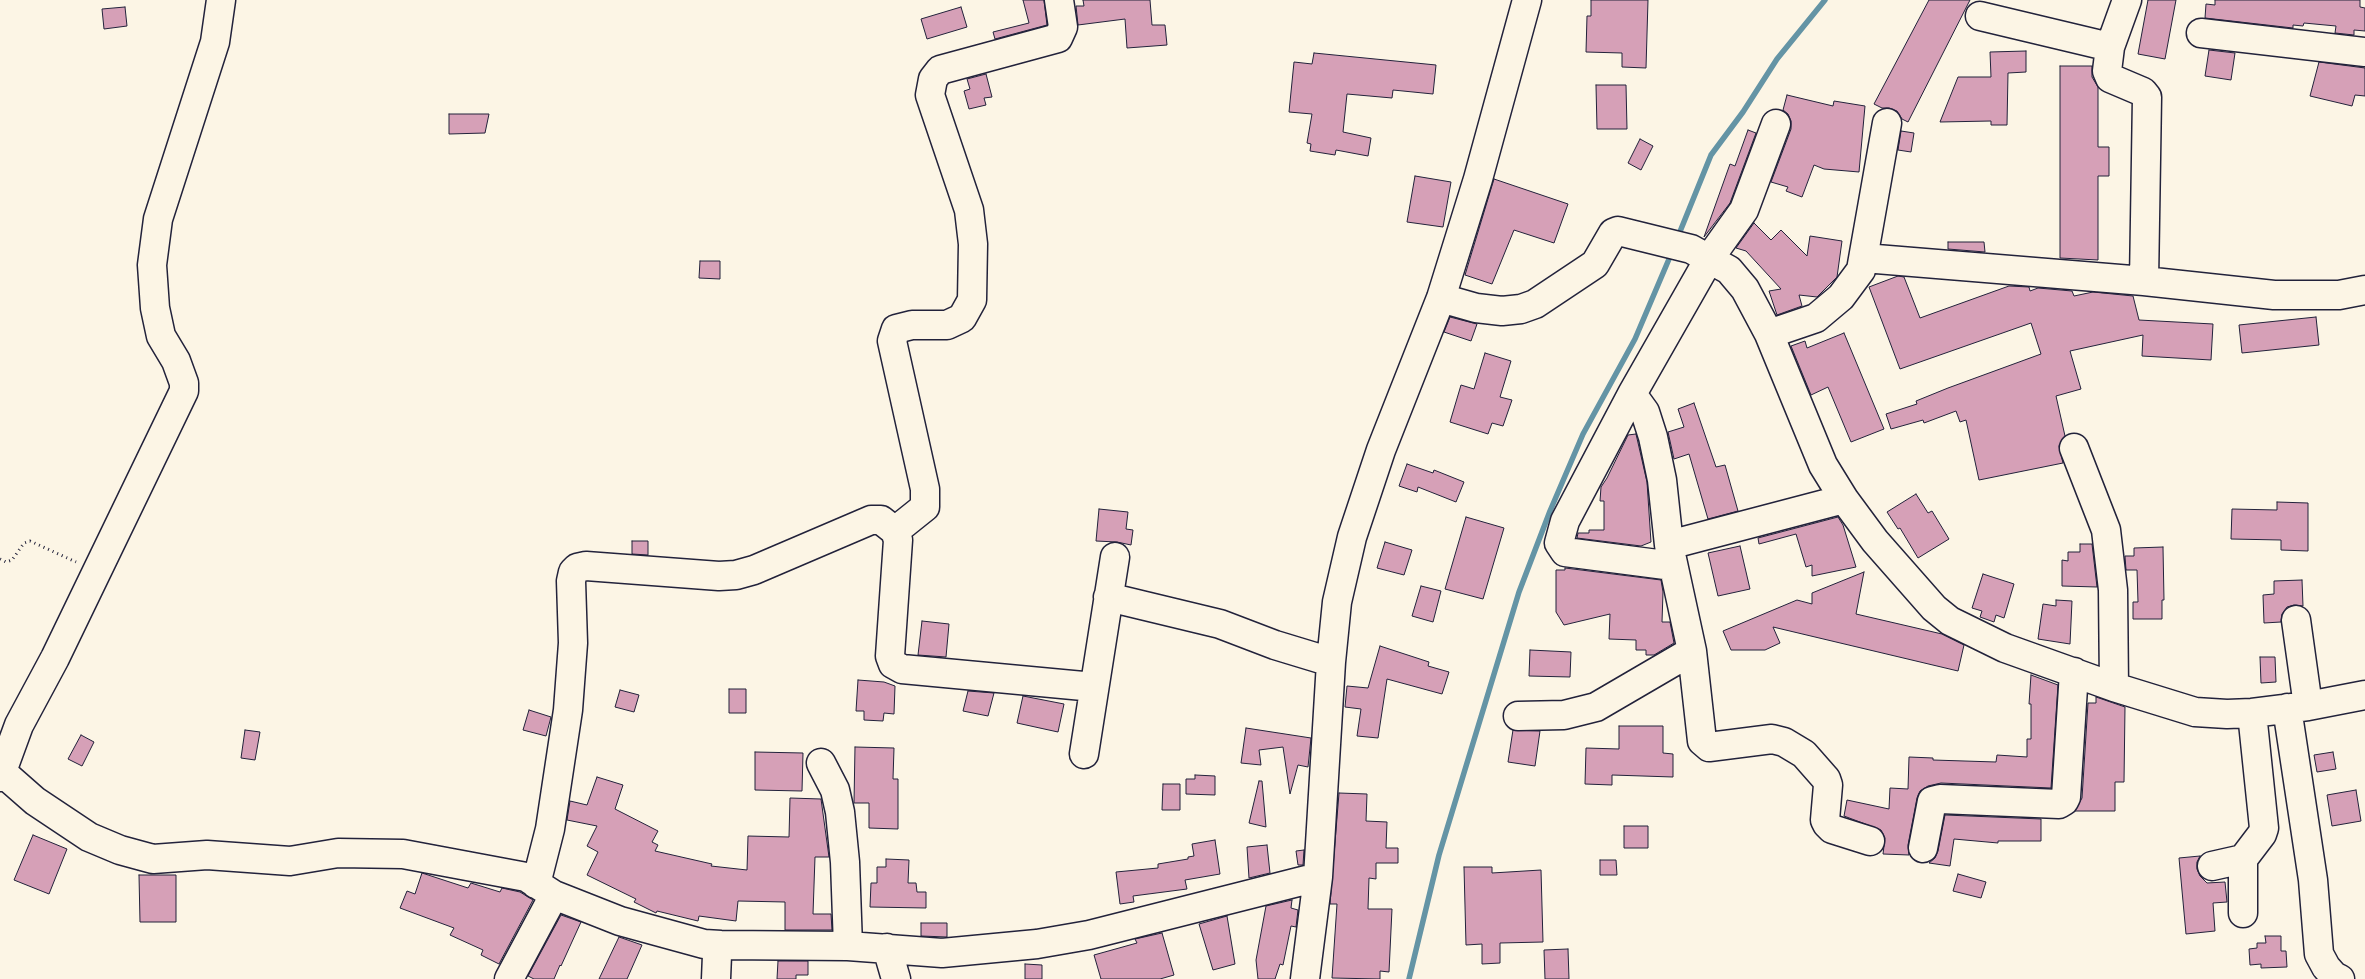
<!DOCTYPE html>
<html>
<head>
<meta charset="utf-8">
<style>
	body { margin:0 }
	canvas { display:block; background:#fcf5e5 }
</style>
</head>
<body>
<canvas width="2365" height="979"></canvas>
<script>
const ctx = document.querySelector('canvas').getContext('2d');
ctx.lineJoin = 'round';
function shape(rows) {
  const path = new Path2D();
  for (const r of rows) {
    path.moveTo(r[0], r[1]);
    for (let i = 2; i < r.length; i += 2) path.lineTo(r[i], r[i + 1]);
  }
  return path;
}
function stroke(path, color, width, dash) {
  ctx.strokeStyle = color;
  ctx.lineWidth = width;
  ctx.lineCap = dash ? 'butt' : 'round';
  ctx.setLineDash(dash || []);
  ctx.stroke(path);
}
function paint(path, color) {
  ctx.fillStyle = color;
  ctx.fill(path, 'evenodd');
}
stroke(shape([
	[1677,239,1711,155,1743,112,1777,59,1825,0],
	[1409,979,1439,855,1519,592,1550,511,1583,434,1635,339,1672,252]
]), '#6494a5', 5.5);
const building = shape([
	[1023,0,1044,0,1047,25,995,39,993,32,1029,23,1023,0],
	[1083,0,1150,0,1152,25,1165,25,1167,45,1127,48,1125,19,1078,25,1076,6,1084,6,1083,0],
	[1591,0,1648,0,1646,68,1622,67,1622,53,1586,52,1587,16,1591,16,1591,0],
	[1929,0,1970,0,1908,122,1902,119,1897,111,1889,108,1882,108,1874,104,1929,0],
	[2148,0,2176,0,2165,59,2138,54,2148,0],
	[2215,0,2360,0,2360,7,2365,8,2365,31,2354,30,2354,35,2335,33,2336,26,2304,23,2303,26,2293,25,2293,28,2205,18,2206,4,2215,5,2215,0],
	[125,7,127,26,104,29,102,9,125,7],
	[961,7,967,27,927,39,921,19,961,7],
	[2209,50,2235,53,2231,80,2205,76,2209,50],
	[2026,51,2026,72,2008,73,2007,125,1991,125,1991,121,1940,122,1958,77,1991,77,1990,52,2026,51],
	[1314,53,1436,65,1433,94,1393,90,1392,98,1347,94,1343,132,1371,138,1368,156,1336,150,1335,155,1310,151,1311,144,1307,143,1312,114,1289,112,1294,62,1312,64,1314,53],
	[2319,62,2365,68,2365,96,2355,95,2352,106,2310,96,2319,62],
	[2060,66,2092,66,2092,77,2098,87,2098,147,2109,147,2109,176,2098,176,2098,260,2060,258,2060,66],
	[986,74,992,97,984,98,986,105,969,109,964,91,970,89,967,79,986,74],
	[1596,85,1626,85,1627,129,1597,129,1596,85],
	[1787,95,1833,106,1834,101,1865,106,1859,172,1824,169,1814,165,1802,197,1786,191,1788,187,1771,182,1791,129,1791,121,1788,114,1783,110,1787,95],
	[449,114,489,114,485,133,449,134,449,114],
	[1748,130,1756,133,1730,203,1704,237,1730,164,1735,166,1748,130],
	[1901,131,1914,133,1911,152,1898,150,1901,131],
	[1640,139,1653,146,1641,170,1628,163,1640,139],
	[1415,176,1451,182,1443,227,1407,222,1415,176],
	[1494,179,1568,204,1554,243,1514,230,1492,284,1465,275,1494,179],
	[1754,223,1771,240,1781,230,1807,256,1810,236,1842,241,1837,277,1817,297,1799,295,1802,306,1777,315,1769,291,1781,289,1746,251,1736,248,1754,223],
	[1948,242,1984,242,1985,252,1948,249,1948,242],
	[700,261,720,261,720,279,699,278,700,261],
	[1898,276,1904,277,1920,318,2009,286,2029,287,2030,291,2038,288,2072,291,2074,296,2093,292,2133,296,2139,320,2213,324,2211,360,2142,356,2143,335,2070,351,2081,389,2056,396,2065,436,2059,446,2063,463,1979,480,1966,420,1960,422,1956,411,1924,423,1923,420,1891,429,1886,414,1917,404,1916,401,1948,388,2041,354,2031,323,1900,369,1869,287,1898,276],
	[1450,317,1477,324,1471,341,1444,332,1450,317],
	[2316,317,2319,345,2242,353,2239,325,2316,317],
	[1844,333,1884,429,1851,442,1828,387,1811,395,1791,346,1805,341,1807,348,1844,333],
	[1485,353,1511,361,1500,397,1512,400,1503,426,1492,423,1488,434,1450,422,1461,385,1474,389,1485,353],
	[1694,403,1716,467,1725,465,1738,511,1708,519,1689,454,1674,459,1668,432,1684,427,1678,409,1694,403],
	[1636,434,1647,482,1651,542,1641,546,1577,538,1578,533,1589,533,1589,530,1604,530,1604,501,1600,501,1601,487,1607,478,1628,435,1636,434],
	[1407,464,1433,473,1434,470,1464,482,1456,502,1418,487,1417,492,1399,486,1407,464],
	[1916,494,1928,513,1932,511,1949,539,1918,558,1900,528,1898,529,1887,512,1916,494],
	[2277,502,2308,503,2308,551,2281,550,2281,540,2231,539,2232,509,2277,510,2277,502],
	[1099,509,1128,512,1126,529,1133,530,1131,545,1117,542,1096,541,1099,509],
	[1466,517,1504,528,1483,599,1445,589,1466,517],
	[1838,517,1843,525,1856,567,1812,576,1812,565,1806,567,1796,534,1759,544,1758,538,1838,517],
	[632,541,648,541,648,555,632,554,632,541],
	[1385,542,1412,550,1404,575,1377,568,1385,542],
	[2080,544,2092,544,2097,587,2062,586,2062,560,2068,561,2068,552,2080,552,2080,544],
	[1740,546,1750,589,1718,596,1708,553,1740,546],
	[2163,547,2164,600,2162,600,2162,619,2133,619,2133,602,2138,602,2137,570,2126,570,2125,556,2134,556,2134,548,2163,547],
	[1565,568,1661,580,1663,592,1662,622,1670,622,1674,643,1654,655,1646,655,1646,650,1636,650,1636,640,1609,639,1610,614,1564,625,1556,612,1556,570,1565,570,1565,568],
	[1864,572,1856,614,1942,634,1964,645,1958,671,1773,627,1780,643,1765,650,1731,650,1723,631,1797,600,1812,604,1812,593,1864,572],
	[1983,574,2014,584,2004,618,1996,615,1994,622,1980,617,1982,611,1972,608,1983,574],
	[2302,580,2303,606,2294,605,2287,607,2282,614,2281,622,2264,623,2263,595,2274,594,2274,581,2302,580],
	[1421,586,1441,591,1433,622,1412,616,1421,586],
	[2056,600,2072,601,2070,644,2038,639,2043,604,2056,606,2056,600],
	[922,621,949,624,946,657,918,655,922,621],
	[1380,646,1429,662,1428,666,1449,672,1442,694,1387,679,1378,738,1357,736,1361,709,1345,707,1347,686,1368,688,1380,646],
	[1530,650,1571,652,1570,677,1529,676,1530,650],
	[2260,657,2275,657,2276,682,2261,683,2260,657],
	[2031,675,2058,685,2051,788,1941,783,1928,786,1920,791,1917,798,1908,845,1909,855,1883,854,1885,838,1881,830,1844,816,1847,800,1889,809,1890,788,1908,789,1909,757,1933,758,1933,760,1996,762,1997,755,2027,757,2027,739,2031,739,2031,704,2029,704,2031,675],
	[858,680,884,682,895,686,894,714,884,713,883,721,864,720,864,711,856,711,858,680],
	[729,689,746,689,746,713,729,713,729,689],
	[620,690,639,695,634,712,615,707,620,690],
	[968,691,994,693,988,716,963,711,968,691],
	[1023,696,1064,704,1058,732,1017,723,1023,696],
	[2096,697,2125,707,2124,782,2115,782,2115,811,2075,811,2082,798,2088,703,2096,703,2096,697],
	[529,710,551,717,546,736,523,730,529,710],
	[1619,726,1663,726,1663,753,1673,754,1673,777,1612,775,1612,785,1585,784,1586,748,1619,749,1619,726],
	[1246,728,1311,738,1308,767,1298,765,1290,794,1283,747,1259,750,1261,765,1241,763,1246,728],
	[245,730,260,732,255,760,241,758,245,730],
	[1513,730,1540,731,1535,766,1508,762,1513,730],
	[81,735,94,742,82,766,68,759,81,735],
	[855,747,894,748,893,779,898,779,898,829,869,828,869,803,854,803,855,747],
	[755,752,803,753,802,791,755,790,755,752],
	[2333,752,2336,769,2317,772,2314,755,2333,752],
	[1195,775,1215,776,1215,795,1186,794,1186,779,1195,779,1195,775],
	[597,777,623,785,615,809,658,831,652,842,658,845,655,851,712,864,711,866,747,870,748,836,789,837,790,798,821,799,829,857,815,857,813,914,831,914,832,930,785,930,785,902,738,901,736,921,699,916,698,921,657,911,656,913,634,902,636,899,587,875,598,852,587,846,597,826,567,820,570,801,587,805,597,777],
	[1259,781,1262,781,1266,827,1249,823,1259,781],
	[1163,784,1180,784,1180,810,1162,810,1163,784],
	[2356,790,2361,821,2332,826,2327,795,2356,790],
	[1339,793,1367,794,1366,821,1387,822,1386,848,1398,848,1398,863,1376,863,1376,879,1369,878,1368,909,1392,909,1389,972,1380,971,1380,979,1332,978,1337,904,1330,904,1339,793],
	[1945,815,2041,819,2041,841,1998,841,1998,843,1954,839,1950,866,1929,863,1935,858,1938,851,1945,815],
	[1624,826,1648,826,1648,848,1624,848,1624,826],
	[33,835,67,849,49,894,14,880,33,835],
	[1215,840,1220,874,1185,880,1187,889,1133,896,1134,902,1120,904,1116,872,1158,868,1158,864,1188,859,1188,857,1194,856,1192,844,1215,840],
	[1267,845,1270,873,1249,878,1247,847,1267,845],
	[1304,850,1303,865,1298,865,1296,851,1304,850],
	[2200,856,2197,862,2197,869,2200,876,2207,883,2225,882,2227,902,2213,903,2215,931,2186,934,2179,858,2200,856],
	[886,859,909,860,908,883,916,883,917,892,926,892,926,908,870,907,871,883,877,883,877,867,886,867,886,859],
	[1600,860,1616,860,1617,875,1600,875,1600,860],
	[1464,867,1492,867,1492,873,1541,870,1543,942,1500,943,1500,963,1482,964,1482,944,1466,945,1464,867],
	[422,873,468,888,471,883,500,892,502,888,520,892,533,900,499,964,481,955,483,950,450,935,454,928,400,908,407,891,415,894,422,873],
	[1958,874,1986,882,1981,898,1953,891,1958,874],
	[139,875,176,875,176,922,140,922,139,875],
	[1292,900,1291,908,1298,910,1296,927,1291,926,1283,965,1280,964,1275,979,1258,979,1256,960,1266,906,1292,900],
	[561,915,581,922,561,966,560,965,554,979,534,979,528,976,561,915],
	[1227,916,1235,964,1213,970,1199,924,1227,916],
	[921,923,947,923,947,937,921,936,921,923],
	[1162,933,1174,975,1160,979,1101,979,1094,955,1137,943,1135,939,1162,933],
	[2265,936,2281,936,2281,951,2286,951,2287,967,2261,968,2261,964,2250,965,2249,949,2257,948,2257,943,2266,943,2265,936],
	[619,937,642,945,627,979,599,979,619,937],
	[1568,949,1569,979,1545,979,1544,950,1568,949],
	[778,961,808,961,808,975,796,975,796,979,777,979,778,961],
	[1025,964,1042,965,1042,979,1025,979,1025,964]
]);
paint(building, '#d6a0b7');
stroke(building, '#22223b', 1);
const minor = shape([
	[2127,0,2110,47,2107,71,2110,78,2143,92,2147,97,2144,281],
	[1980,16,2110,47],
	[2201,33,2365,52],
	[1864,258,2144,281,2274,295,2339,295,2365,290],
	[1441,298,1476,308,1502,311,1521,309,1535,304,1595,264,1613,233,1618,231,1691,249,1729,270,1745,289,1769,334,1823,465,1844,499,1875,541,1934,608,1950,621,2005,648,2114,687,2195,712,2227,714,2252,713,2308,706,2365,695],
	[1769,334,1816,318,1841,297,1861,270,1887,123],
	[1632,394,1645,412,1653,437,1662,480,1669,545],
	[2074,448,2106,530,2113,590,2114,687],
	[1844,499,1669,545,1692,651,1702,741,1709,747,1772,739,1784,742,1804,754,1826,779,1828,785,1825,820,1827,824,1832,829,1870,841],
	[895,531,925,507,925,489,892,341,896,329,912,325,947,325,962,318,972,300,973,244,969,210,930,95,933,79,940,70,1058,38,1063,27,1059,0],
	[1673,566,1565,552,1559,543,1565,521,1632,394,1709,259,1744,210,1776,124],
	[1108,597,1220,624,1275,645,1331,662],
	[2296,620,2308,706],
	[2287,708,2313,880,2319,954,2326,967,2334,976,2340,979],
	[1518,716,1564,715,1596,707,1692,651],
	[1084,754,1115,557],
	[821,763,835,790,840,812,845,862,848,946],
	[2,772,35,801,89,837,120,850,153,859,207,855,290,861,338,853,403,854,526,877,554,895,620,921,704,944,721,945,848,946,942,953,1037,944,1089,935,1318,877],
	[0,777,19,725,55,658,184,391,184,383,176,361,161,336,155,308,152,265,158,219,215,42,221,0],
	[1923,848,1932,801,1940,799,2059,804,2064,801,2066,797,2074,672],
	[2243,859,2243,913],
	[2212,866,2243,859,2262,834,2264,828,2252,713],
	[536,884,550,829,568,710,573,643,571,581,573,572,577,568,586,566,719,576,736,575,754,570,871,520,881,520,895,531,898,540,890,656,893,664,902,669,1094,687],
	[887,948,896,979],
	[509,979,554,895],
	[716,979,717,955,721,945],
	[1305,979,1318,877,1331,662,1337,602,1352,537,1381,450,1441,298,1478,179,1527,0]
]);
stroke(minor, '#22223b', 31);
stroke(shape([
	[0,559,6,562,12,560,24,543,30,541,76,562]
]), '#22223b', 3, [1, 4]);
stroke(minor, '#fcf5e5', 28);
</script>
</body>
</html>
